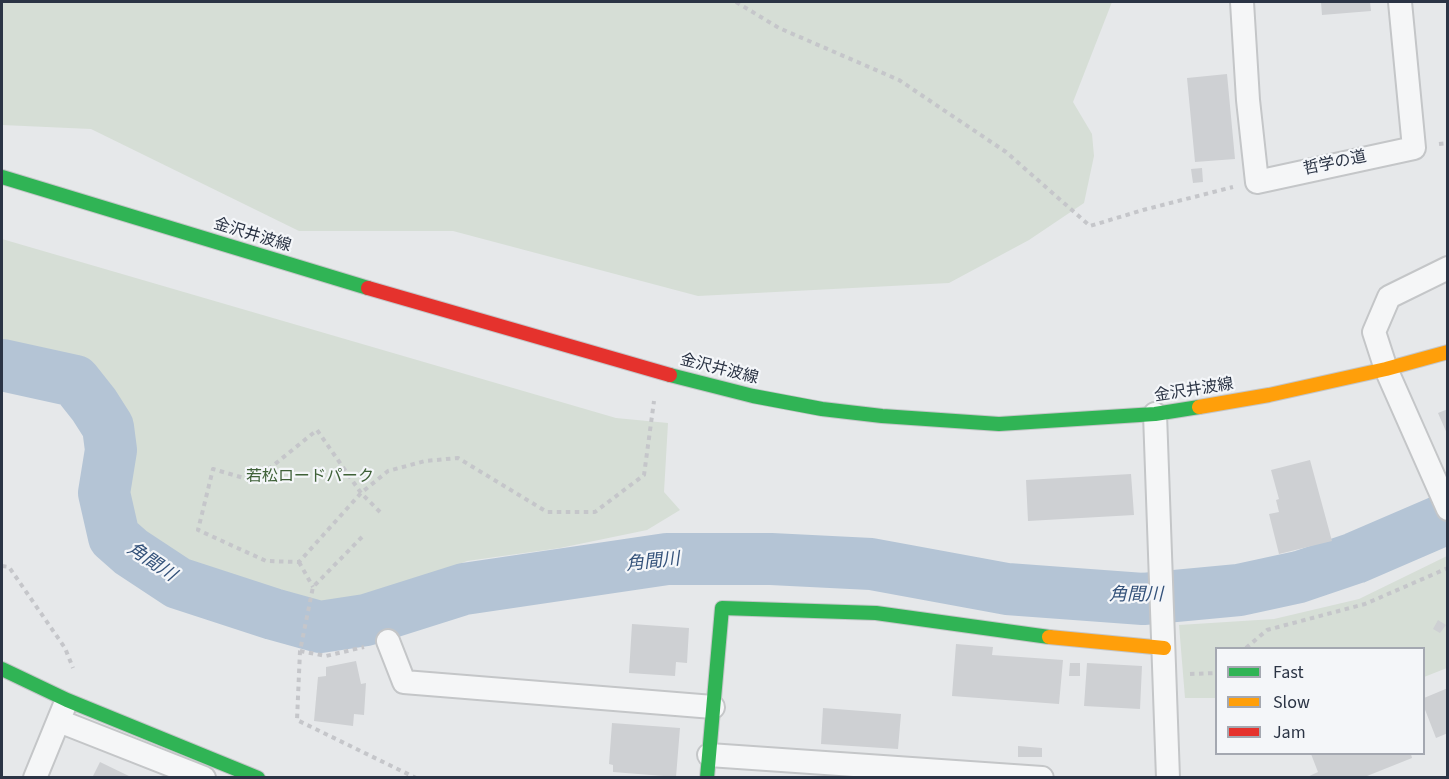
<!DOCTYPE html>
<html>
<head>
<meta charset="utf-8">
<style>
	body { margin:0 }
	#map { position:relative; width:1449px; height:779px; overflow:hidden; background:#e6e8ea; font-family:"Source Sans 3",sans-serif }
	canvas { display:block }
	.frame { position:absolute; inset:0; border:3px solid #2b3445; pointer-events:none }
	.legend { position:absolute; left:1215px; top:647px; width:210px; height:108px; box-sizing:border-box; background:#f4f6f9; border:2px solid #a4a8b1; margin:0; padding:8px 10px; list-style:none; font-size:18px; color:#2b3445 }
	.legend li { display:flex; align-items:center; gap:12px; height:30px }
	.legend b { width:30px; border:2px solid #a4a8b1 }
</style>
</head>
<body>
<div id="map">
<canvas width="1449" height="779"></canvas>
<div class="frame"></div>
<ul class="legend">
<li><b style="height:8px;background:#30b455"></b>Fast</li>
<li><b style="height:8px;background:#ff9f0a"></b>Slow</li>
<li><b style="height:8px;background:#e5322d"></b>Jam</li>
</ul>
</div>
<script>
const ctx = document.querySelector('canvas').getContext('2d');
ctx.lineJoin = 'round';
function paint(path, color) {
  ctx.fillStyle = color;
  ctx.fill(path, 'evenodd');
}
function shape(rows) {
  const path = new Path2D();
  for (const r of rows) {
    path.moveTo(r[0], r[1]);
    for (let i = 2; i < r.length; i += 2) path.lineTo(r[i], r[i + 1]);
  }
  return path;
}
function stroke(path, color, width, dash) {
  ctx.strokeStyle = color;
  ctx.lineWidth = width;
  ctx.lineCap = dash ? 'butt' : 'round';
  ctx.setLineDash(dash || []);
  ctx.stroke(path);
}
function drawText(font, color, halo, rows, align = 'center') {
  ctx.font = font + ' "Source Sans 3","Noto Sans JP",sans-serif';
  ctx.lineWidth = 4.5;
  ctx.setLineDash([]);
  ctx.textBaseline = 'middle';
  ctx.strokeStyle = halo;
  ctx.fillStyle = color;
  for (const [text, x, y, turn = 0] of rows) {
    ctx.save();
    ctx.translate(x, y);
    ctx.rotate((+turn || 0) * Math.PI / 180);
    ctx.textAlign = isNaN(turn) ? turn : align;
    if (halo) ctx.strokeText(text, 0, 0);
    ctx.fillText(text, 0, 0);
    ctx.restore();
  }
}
paint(shape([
	[2,2,1112,2,1073,102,1092,134,1094,156,1084,203,1029,240,949,283,698,296,453,231,299,231,91,129,2,125],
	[2,239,616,418,668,423,664,492,680,510,647,530,560,548,467,561,418,580,366,620,320,627,273,614,178,583,131,552,114,537,104,493,111,450,108,427,94,405,75,381,2,356],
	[1447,556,1447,668,1424,677,1424,648,1216,648,1216,698,1185,698,1179,625,1274,619,1359,599]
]), '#d6ded6');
stroke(shape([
	[2,365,75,381,94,405,108,427,111,450,104,493,114,537,131,552,178,583,273,614,320,627,366,620,464,589,667,559,771,559,871,564,1007,589,1143,599,1239,590,1299,577,1355,558,1448,518]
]), '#b4c4d5', 52);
paint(shape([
	[1321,2,1370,2,1371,11,1322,15],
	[1227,74,1235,159,1195,162,1187,78],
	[1202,168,1203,182,1193,183,1191,169],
	[1448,409,1448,436,1438,413],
	[1310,460,1332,541,1279,554,1269,514,1279,512,1276,500,1279,499,1271,470],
	[1131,474,1134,515,1028,521,1026,480],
	[1438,620,1446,625,1440,633,1433,629],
	[632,624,689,628,687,663,676,662,675,676,629,673],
	[956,644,993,647,992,655,1063,660,1059,704,952,696],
	[356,661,361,684,366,683,364,715,354,714,353,726,314,721,318,677,326,676,326,667],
	[1070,663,1080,663,1080,676,1069,676],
	[1087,663,1142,666,1140,709,1084,706],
	[1448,688,1448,733,1436,738,1424,707,1424,698],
	[823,708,901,714,898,749,821,744],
	[612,723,680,728,676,777,613,772,613,765,609,764],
	[1018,746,1042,748,1042,757,1018,757],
	[1311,754,1411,754,1412,758,1362,778,1305,778,1318,772],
	[100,762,133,778,92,778]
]), '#ced0d3');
const street = shape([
	[1242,2,1248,100,1257,182,1414,148,1400,2],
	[1448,268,1389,297,1374,332,1386,369,1448,509],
	[1155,414,1168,778],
	[388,641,404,682,713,707],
	[59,721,204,778],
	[709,755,1042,778],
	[35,778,64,707]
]);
const fast = shape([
	[2,177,368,288],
	[670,375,753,396,822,409,882,416,999,424,1155,414,1199,407],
	[2,669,67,700,258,778],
	[707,778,722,608,876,613,1049,637]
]);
const slow = shape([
	[1199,407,1269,395,1386,369,1448,352],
	[1049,637,1164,648]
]);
const jam = shape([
	[368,288,670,375]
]);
stroke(street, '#c4c6c8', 26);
stroke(fast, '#c4c6c8', 16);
stroke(slow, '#c4c6c8', 16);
stroke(jam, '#c4c6c8', 16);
stroke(shape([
	[736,2,779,28,899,80,1006,152,1090,226,1143,210,1233,187],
	[1439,144,1448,143],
	[380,512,361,493,317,430,254,481,213,469,198,530,266,561,299,562,361,493,388,471,425,461,458,458,547,512,595,512,644,475,654,401],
	[362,537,313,587,300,651,297,720,416,778],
	[299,562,313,587],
	[2,566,9,567,65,648,73,668],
	[1246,648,1267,630,1365,604,1448,568],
	[300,651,326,656,364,647],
	[1190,674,1216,673]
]), '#c5c6ca', 4, [4.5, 4.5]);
stroke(street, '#f5f6f7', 22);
stroke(fast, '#30b455', 14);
stroke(slow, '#ff9f0a', 14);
stroke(jam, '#e5322d', 14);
drawText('16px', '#2b3445', '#f4f6f9', [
	["哲学の道",1335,164,-12],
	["金沢井波線",252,236,17],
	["金沢井波線",719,370,14],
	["金沢井波線",1194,391,-9]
]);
drawText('16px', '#3f6138', '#f4f6f9', [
	["若松ロードパーク",310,477]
]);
drawText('italic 18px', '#34527a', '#f4f6f9', [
	["角間川",151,563,34],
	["角間川",653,563,-6],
	["角間川",1136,596]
]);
</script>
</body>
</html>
